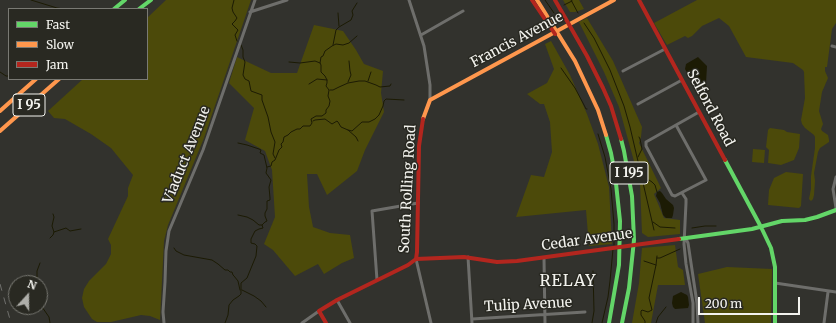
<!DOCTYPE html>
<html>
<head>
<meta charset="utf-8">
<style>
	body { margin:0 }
	#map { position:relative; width:836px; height:323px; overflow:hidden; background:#32322d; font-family:Merriweather,serif }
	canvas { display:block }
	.legend { position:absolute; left:8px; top:8px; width:140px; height:72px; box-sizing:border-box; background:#292922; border:1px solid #7a7a74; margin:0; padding:5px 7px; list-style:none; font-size:12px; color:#f3f3ee }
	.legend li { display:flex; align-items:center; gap:8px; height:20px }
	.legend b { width:20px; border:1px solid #7a7a74 }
	.north { position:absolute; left:8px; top:275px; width:40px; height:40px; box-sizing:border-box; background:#292922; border:1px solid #7a7a74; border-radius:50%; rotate:21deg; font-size:11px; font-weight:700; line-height:16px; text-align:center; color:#f3f3ee }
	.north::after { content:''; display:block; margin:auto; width:14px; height:18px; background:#afafaa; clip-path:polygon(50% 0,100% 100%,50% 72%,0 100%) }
	.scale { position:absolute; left:698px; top:297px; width:102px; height:18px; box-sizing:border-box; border:2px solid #f3f3ee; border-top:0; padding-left:5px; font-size:12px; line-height:14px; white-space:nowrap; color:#f3f3ee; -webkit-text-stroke:3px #292922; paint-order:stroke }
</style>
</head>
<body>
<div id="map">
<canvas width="836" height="323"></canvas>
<ul class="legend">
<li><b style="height:5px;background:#63d668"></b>Fast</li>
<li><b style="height:5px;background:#ff974d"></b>Slow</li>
<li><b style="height:5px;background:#b3261e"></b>Jam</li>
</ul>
<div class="north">N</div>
<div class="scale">200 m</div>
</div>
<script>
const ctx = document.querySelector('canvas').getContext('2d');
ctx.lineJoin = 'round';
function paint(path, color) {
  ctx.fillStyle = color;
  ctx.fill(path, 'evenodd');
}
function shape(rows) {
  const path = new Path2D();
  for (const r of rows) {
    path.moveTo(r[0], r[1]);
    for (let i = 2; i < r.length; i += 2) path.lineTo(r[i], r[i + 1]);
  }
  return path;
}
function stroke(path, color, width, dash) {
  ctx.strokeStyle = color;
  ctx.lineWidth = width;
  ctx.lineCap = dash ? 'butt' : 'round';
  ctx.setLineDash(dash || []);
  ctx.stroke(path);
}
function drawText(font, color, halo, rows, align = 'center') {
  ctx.font = font + ' Merriweather,serif';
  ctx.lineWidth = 3;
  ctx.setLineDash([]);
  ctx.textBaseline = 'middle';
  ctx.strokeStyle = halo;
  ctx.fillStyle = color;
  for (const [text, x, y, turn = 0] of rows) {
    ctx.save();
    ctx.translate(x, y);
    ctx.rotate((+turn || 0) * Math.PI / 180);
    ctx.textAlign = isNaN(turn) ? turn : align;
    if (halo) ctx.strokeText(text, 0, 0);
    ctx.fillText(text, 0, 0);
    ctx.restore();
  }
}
paint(shape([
	[166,0,251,0,204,138,168,225,164,241,160,320,150,316,141,315,111,322,97,322,92,319,84,307,82,298,84,289,89,281,106,264,111,254,111,245,108,239,128,196,128,188,133,175,111,148,91,134,65,119,54,118,48,111,83,79,147,79,147,18],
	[563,0,579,0,584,9,575,12,570,12],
	[697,0,836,0,836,23,832,29,827,67,825,67,825,71,828,78,822,92,819,111,823,124,821,129,822,131,828,135,829,140,829,142,820,148,818,152,814,173,815,181,814,195,813,199,811,201,809,199,811,189,811,176,815,148,815,137,814,135,805,128,802,124,801,120,805,98,804,72,803,70,793,63,746,57,729,26,719,18,702,26,692,36,688,38,685,36,667,45,654,23],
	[587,18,613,61,642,127,641,137,639,143,661,188,654,194,664,218,680,220,680,234,648,237,642,233,640,183,619,107,604,72,579,22],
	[314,25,343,31,356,50,364,64,383,71,381,93,384,112,365,150,357,171,327,195,317,174,307,174,309,207,313,227,330,233,350,235,354,258,342,263,324,274,318,264,295,276,273,250,264,244,275,217,272,170,265,151,245,140,254,108,229,83,237,57,271,73,297,73],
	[551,41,570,75,587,114,598,144,609,187,612,244,589,246,586,210,516,217,531,175,544,177,552,152,550,122,544,104,540,104,527,94,547,83,554,69,545,44],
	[770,128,784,130,787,132,800,134,799,148,794,160,781,165,768,163,769,150,766,147,768,130],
	[753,149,765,150,764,163,752,162],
	[786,172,803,174,801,206,799,208,768,205,769,190,774,178],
	[675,245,678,267,683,270,685,285,658,285,651,323,632,323,639,283,642,248],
	[727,267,772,269,771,323,705,323,698,274]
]), '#4c4a0a');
paint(shape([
	[698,57,707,66,705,100,701,102,699,94,685,69,686,64],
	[660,191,662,193,666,199,673,205,674,208,673,215,672,218,666,218,663,215,660,203,656,196,657,192],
	[681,292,687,295,688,297,689,305,688,308,675,309,673,307,672,303,673,296]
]), '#1c1b04');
stroke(shape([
	[31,0,57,8,64,9],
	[234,0,232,8,233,12,237,18,235,21,232,24,238,30,235,35,237,41],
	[545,0,554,13],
	[571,0,578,13],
	[564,5,572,1],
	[338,13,339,26],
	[584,23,594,38,610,70,624,106,630,127,654,230],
	[241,45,243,50,243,57,245,62,243,75,245,79,249,81,251,91,262,95,262,100,268,117,271,132,275,142,273,154,275,158],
	[333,45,336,30,339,27,351,20,353,15,352,11,357,3],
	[289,62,300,63,315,61,320,63],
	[561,68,575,88,584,105,586,109,587,109],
	[0,72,6,76,9,76],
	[368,81,371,72],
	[348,82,351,75,350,71,349,61],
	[309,84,317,79,327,80],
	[330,90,333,90,339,87,348,83,359,81,365,81,376,85,380,87,390,86,391,84],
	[313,121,315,120,325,119,332,124,337,121,338,122,341,127,348,130,356,137,358,141],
	[348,130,352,131,362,122,369,122,375,119,379,115,383,106,384,101,386,99,404,100],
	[598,134,605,157,611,189,614,224,614,245],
	[638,157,642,149,640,139,639,137],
	[267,167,271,166,272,162,275,160,279,150,282,147,281,144,283,142,284,137,288,135,291,132,297,129,300,129,303,126,310,126,312,123,311,119,316,116,322,116,326,113,326,110,329,106,330,101,328,96,329,90,326,86,327,83,327,80,325,76,321,72,321,65,320,63,321,57,323,56,325,51,332,46,336,44,343,45,349,43,357,36],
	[643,181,649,180,652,182,655,185,657,192],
	[238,215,247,217,253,220,259,225,262,225],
	[653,222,660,227,675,228],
	[692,228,705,226,716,226],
	[54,232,66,228,70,231,81,229],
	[50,238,53,235,54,232,52,226,54,217,53,214],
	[174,248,176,251,184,255,212,260,218,264,225,270,228,270,230,272,232,272,233,275,234,276,238,281,240,290],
	[657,258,660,258,680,249],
	[644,261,656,265],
	[36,283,37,281,37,271,40,263],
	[242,290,254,296,261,301,266,307],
	[40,304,49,317,50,323],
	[225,323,228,315,229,305,233,300,239,296,241,294,241,283,247,278,256,256,257,246,255,244,251,243,251,239,255,231,259,229,263,228,262,225,265,222,267,221,265,216,265,213,267,209,267,201,270,200,270,198,269,187,271,180,266,173,267,168,264,155,260,153,261,150,259,149,247,145,238,143],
	[592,323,594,311,593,271],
	[602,323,608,297,610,281,613,249],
	[645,323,645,321,641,315,641,311,642,310,648,312,652,310,649,298,656,265,657,256],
	[656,323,658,317,666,307]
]), '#1c1b04', 1);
stroke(shape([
	[409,0,424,46,430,85,430,100],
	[250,12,287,0],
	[421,35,463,11],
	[832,46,836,47],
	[623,71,665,49],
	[638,104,682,80],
	[676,125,706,180,675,196,672,195,646,146,646,142,699,112],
	[836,177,833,189,836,208],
	[682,193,686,199,686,203,684,244,686,264,693,303,693,323],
	[685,237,688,243,697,303,698,323],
	[468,257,472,323],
	[544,258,545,323],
	[416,259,431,323],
	[377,280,372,211,418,203],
	[775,283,836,292],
	[337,300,350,323],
	[472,319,585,312],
	[164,323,163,312,165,282,166,251,169,231,203,150,255,0],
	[302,323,319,311],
	[824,323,828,292]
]), '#6e6e6b', 3);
stroke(shape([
	[114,9,125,0],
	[139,9,151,0],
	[606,135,611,153,615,174,620,221,619,265,609,323],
	[621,139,624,151,632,196,634,240,629,288,622,323],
	[725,160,761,227,771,248,775,267,775,323],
	[679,239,752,229,782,221,805,220,817,217,836,210]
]), '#63d668', 4);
stroke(shape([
	[537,0,575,61,598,110,606,135],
	[0,111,36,79],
	[423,119,430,100,614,0],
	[0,131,59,79]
]), '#ff974d', 4);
stroke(shape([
	[532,0,555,34],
	[555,0,587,56,603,88,611,106,621,139],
	[639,0,725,160],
	[416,259,464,257,497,262,517,261,679,239],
	[326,323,319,311,337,300,408,265,416,259,417,252,419,146,423,119]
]), '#b3261e', 4);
stroke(shape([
	[0,284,11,323]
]), '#70706d', 1, [7, 7]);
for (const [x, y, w] of [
	[29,105,32],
	[629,173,38]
]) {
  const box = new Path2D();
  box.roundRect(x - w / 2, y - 11, w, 22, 3);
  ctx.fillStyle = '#292922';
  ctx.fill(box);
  stroke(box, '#f3f3ee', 1);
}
drawText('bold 13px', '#f3f3ee', null, [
	["I 95",29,105],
	["I 195",629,173]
]);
drawText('14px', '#f3f3ee', '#292922', [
	["Francis Avenue",517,40,-28],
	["Selford Road",710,108,62],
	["Viaduct Avenue",187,155,-68],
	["South Rolling Road",408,189,-87],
	["Cedar Avenue",587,240,-8],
	["Tulip Avenue",528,305,-3]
]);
ctx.letterSpacing = '1px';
drawText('16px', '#f3f3ee', '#292922', [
	["RELAY",568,281]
]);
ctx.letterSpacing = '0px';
</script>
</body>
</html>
